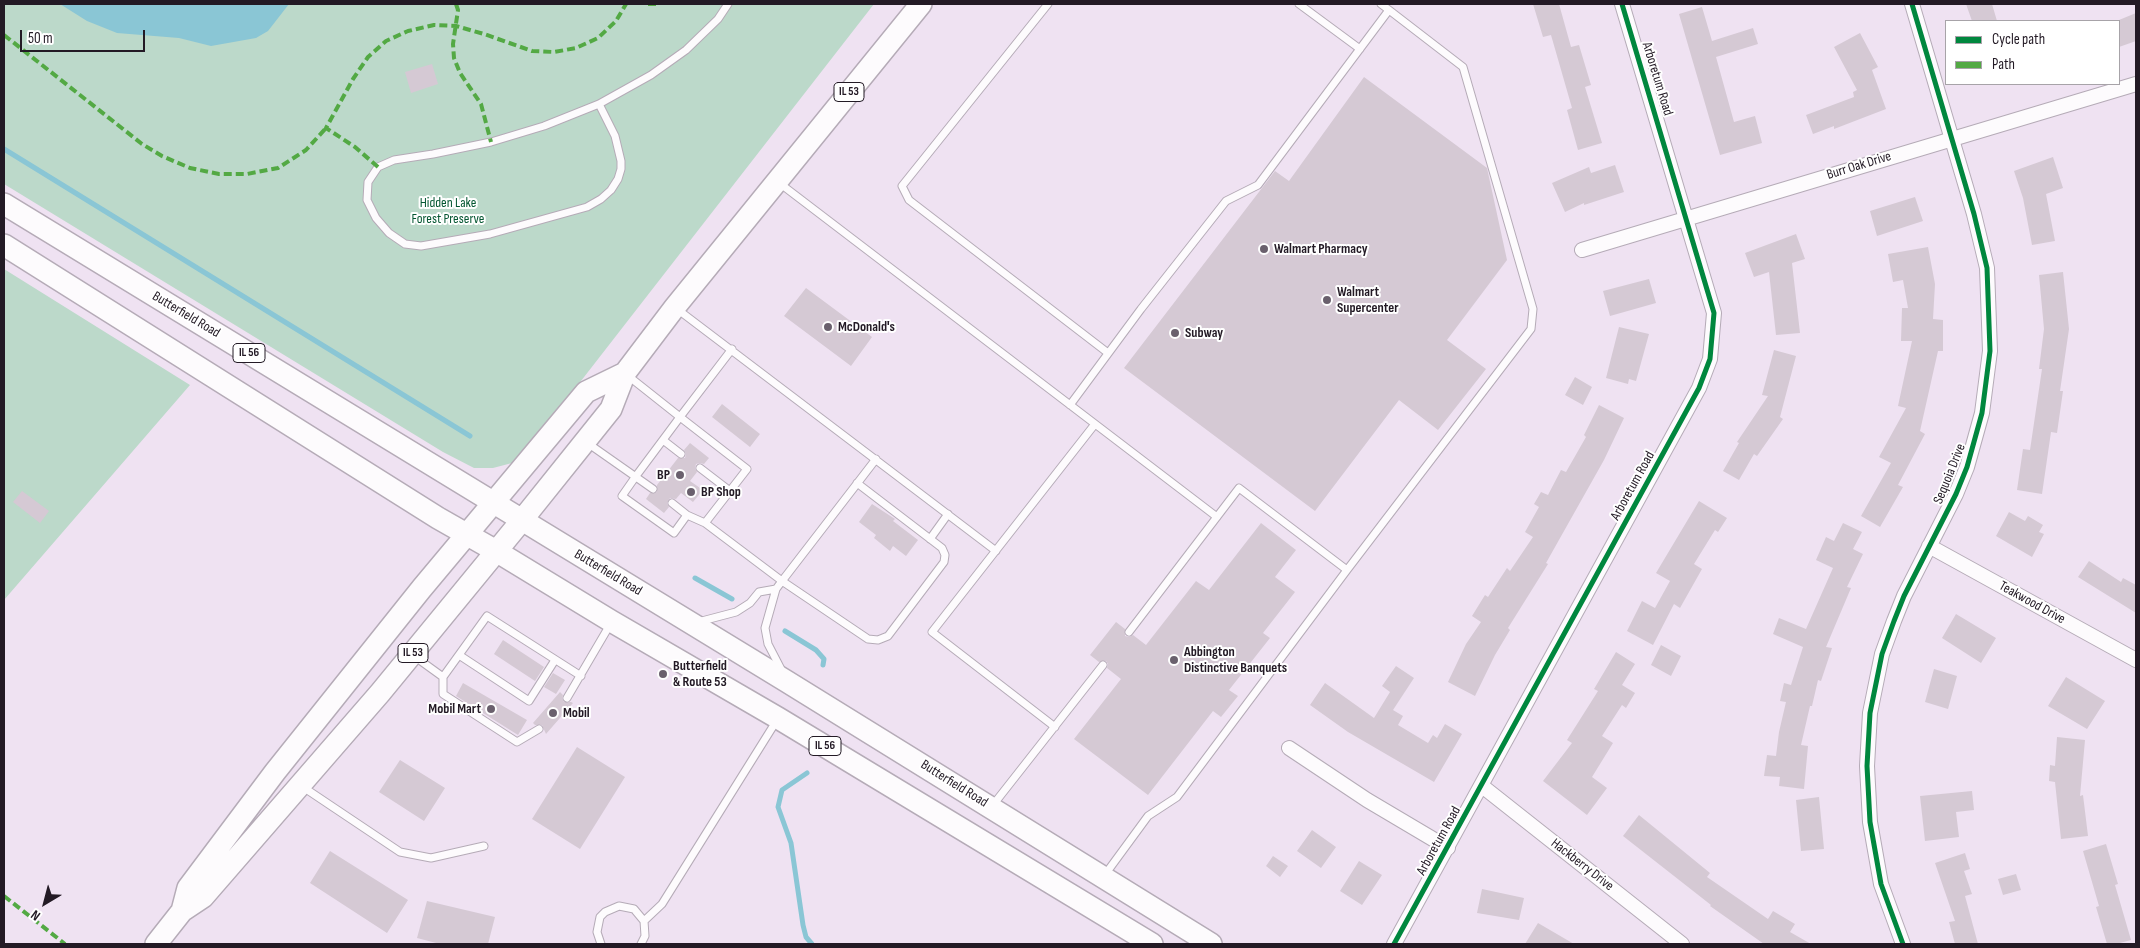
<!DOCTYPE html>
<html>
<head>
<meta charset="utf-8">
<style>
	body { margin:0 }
	#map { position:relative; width:2140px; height:948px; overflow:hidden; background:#efe2f2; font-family:"Sofia Sans Condensed",sans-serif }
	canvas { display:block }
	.frame { position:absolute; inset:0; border:5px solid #231a25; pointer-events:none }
	.legend { position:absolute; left:1945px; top:20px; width:175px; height:65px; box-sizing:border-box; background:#fff; border:1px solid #a7a3a8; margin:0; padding:6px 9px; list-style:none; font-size:15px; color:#231a25 }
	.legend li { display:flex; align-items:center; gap:10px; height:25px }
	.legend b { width:25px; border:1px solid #a7a3a8 }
	.north { position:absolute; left:20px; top:878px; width:50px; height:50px; -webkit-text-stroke:4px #fff; paint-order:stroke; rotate:217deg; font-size:14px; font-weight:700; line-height:20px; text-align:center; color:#231a25 }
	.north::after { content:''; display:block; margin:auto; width:18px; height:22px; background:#231a25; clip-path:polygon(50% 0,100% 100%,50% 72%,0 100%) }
	.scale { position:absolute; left:20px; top:30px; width:125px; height:22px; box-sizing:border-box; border:2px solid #231a25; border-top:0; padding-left:6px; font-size:15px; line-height:18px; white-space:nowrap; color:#231a25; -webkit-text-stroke:4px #fff; paint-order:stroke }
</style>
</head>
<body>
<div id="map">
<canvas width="2140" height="948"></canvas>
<div class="frame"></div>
<ul class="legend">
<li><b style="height:6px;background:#00873e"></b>Cycle path</li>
<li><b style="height:6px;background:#53a944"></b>Path</li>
</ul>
<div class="north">N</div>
<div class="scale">50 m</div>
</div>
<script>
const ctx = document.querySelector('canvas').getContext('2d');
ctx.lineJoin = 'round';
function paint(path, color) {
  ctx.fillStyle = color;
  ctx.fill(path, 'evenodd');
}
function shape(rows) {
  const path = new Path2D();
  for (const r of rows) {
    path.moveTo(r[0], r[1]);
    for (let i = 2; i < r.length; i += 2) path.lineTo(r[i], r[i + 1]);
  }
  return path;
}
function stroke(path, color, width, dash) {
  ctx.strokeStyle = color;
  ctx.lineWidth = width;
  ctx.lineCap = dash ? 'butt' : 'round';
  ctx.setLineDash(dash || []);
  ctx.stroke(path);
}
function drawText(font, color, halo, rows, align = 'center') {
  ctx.font = font + ' "Sofia Sans Condensed",sans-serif';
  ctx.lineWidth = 4;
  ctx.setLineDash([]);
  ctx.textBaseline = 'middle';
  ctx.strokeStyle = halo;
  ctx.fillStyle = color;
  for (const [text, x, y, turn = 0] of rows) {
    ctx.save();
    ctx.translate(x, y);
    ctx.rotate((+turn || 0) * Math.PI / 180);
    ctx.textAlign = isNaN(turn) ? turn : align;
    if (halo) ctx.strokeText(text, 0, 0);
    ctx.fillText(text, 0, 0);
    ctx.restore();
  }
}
paint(shape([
	[4,4,874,4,532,444,512,463,493,468,474,468,443,452,4,184],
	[4,269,190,385,4,600]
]), '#bcd9ca');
paint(shape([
	[60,4,289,4,268,31,256,38,211,46,179,38,117,33,87,21]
]), '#8ac6d5');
stroke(shape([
	[4,149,470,436],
	[695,578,732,599],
	[785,631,816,650,824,659,823,665],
	[807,773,782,790,778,807,791,843,803,925,806,937,812,944]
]), '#8ac6d5', 5);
paint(shape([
	[1533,4,1559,4,1571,47,1579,45,1591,85,1585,87,1602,143,1578,150,1567,110,1572,108,1551,35,1543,37],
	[1966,4,1992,4,1997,21,1972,21],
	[1702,7,1712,41,1753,28,1758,44,1716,57,1734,122,1755,116,1762,143,1720,155,1679,14],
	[2136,13,2136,41,2119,47,2119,20],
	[1860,33,1878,67,1872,70,1886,109,1834,129,1834,126,1813,134,1806,115,1854,97,1853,92,1857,90,1834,47],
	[432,64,438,84,411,93,405,72],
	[1364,77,1487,168,1507,260,1447,340,1486,369,1438,430,1399,400,1315,511,1124,368,1275,171,1289,181],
	[2053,157,2063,188,2046,194,2055,241,2032,245,2023,198,2014,171],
	[1615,165,1624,192,1584,205,1584,203,1565,212,1552,183,1589,167,1591,173],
	[1915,197,1923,221,1877,236,1870,211],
	[1796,234,1805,259,1792,263,1800,333,1776,335,1769,272,1754,277,1745,253],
	[1928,247,1935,284,1933,319,1943,320,1943,351,1938,351,1920,431,1925,434,1898,485,1903,487,1880,527,1861,516,1891,463,1879,457,1906,408,1898,406,1912,341,1901,341,1902,308,1908,308,1903,280,1893,282,1888,254],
	[2063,272,2069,329,2060,391,2063,391,2057,433,2051,432,2042,494,2017,490,2023,449,2030,450,2042,369,2039,369,2044,329,2039,275],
	[1649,279,1656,303,1610,316,1603,291],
	[806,288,872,337,851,366,784,316],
	[1619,327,1649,334,1636,381,1629,379,1628,384,1606,378],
	[1774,350,1796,356,1780,417,1783,419,1757,456,1754,454,1739,480,1723,471,1739,443,1737,442,1768,396,1762,395],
	[1575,377,1592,387,1583,405,1565,395],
	[722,404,760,434,750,447,712,417],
	[1599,405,1624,418,1604,460,1546,563,1548,564,1508,628,1510,630,1495,655,1475,696,1448,682,1466,644,1481,622,1472,616,1485,595,1488,597,1507,568,1510,571,1533,537,1525,532,1539,507,1534,504,1541,492,1548,495,1561,470,1566,472,1586,437,1584,435],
	[690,443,709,458,704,464,700,463,696,464,695,468,697,472,690,481,703,490,693,502,681,493,676,499,670,498,667,503,669,507,664,513,646,499,650,493,657,492,657,485,678,458,685,458,686,454,684,450],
	[22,491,49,511,40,523,13,502],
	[1699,501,1727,518,1718,532,1715,530,1694,564,1702,569,1680,608,1674,604,1653,645,1627,631,1642,601,1655,608,1670,581,1656,573],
	[872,504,895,519,893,521,918,540,906,556,893,546,890,551,874,538,876,535,859,522],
	[2009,512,2025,521,2028,516,2043,525,2039,532,2044,534,2032,557,1996,536],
	[1261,523,1296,550,1275,577,1295,592,1263,633,1270,638,1229,690,1238,696,1221,717,1213,711,1148,795,1074,739,1121,679,1107,668,1108,664,1106,661,1099,662,1090,655,1116,622,1125,629,1125,636,1129,637,1133,635,1146,645,1196,581,1209,590],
	[1843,523,1862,532,1853,549,1863,554,1847,587,1851,588,1826,647,1832,648,1821,681,1818,680,1812,706,1810,706,1801,745,1808,746,1804,789,1779,786,1780,777,1764,776,1767,755,1776,756,1779,732,1786,702,1780,701,1784,683,1791,685,1803,647,1773,634,1779,618,1806,629,1833,568,1816,560,1826,537,1834,541],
	[2089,561,2121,582,2123,578,2136,585,2136,613,2078,577],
	[1956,614,1996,638,1981,663,1942,638],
	[503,640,544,667,535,681,494,654],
	[1661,645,1681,656,1671,676,1651,665],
	[1616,652,1635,664,1622,685,1635,693,1626,708,1622,705,1602,736,1613,743,1592,777,1607,788,1587,815,1543,781,1572,743,1567,740,1598,691,1594,689],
	[1396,666,1414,678,1393,710,1403,716,1398,725,1428,743,1433,735,1437,738,1445,724,1462,734,1434,782,1348,732,1310,705,1325,683,1374,718,1390,692,1382,686],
	[1934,669,1957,676,1948,709,1925,702],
	[553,673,565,680,556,694,544,687],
	[2066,677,2105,701,2087,729,2048,706],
	[463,683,527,720,518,735,456,696],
	[560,692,563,695,562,698,564,702,571,702,573,703,546,734,542,725,535,725,533,723],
	[2057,737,2085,740,2080,796,2083,795,2088,836,2061,839,2055,782,2049,781,2050,765,2055,766],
	[577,747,625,777,580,849,532,819],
	[400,760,445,788,424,821,379,792],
	[1972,791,1974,810,1956,812,1959,837,1925,841,1920,796],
	[1819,797,1824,849,1801,851,1796,800],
	[1639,815,1710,873,1707,877,1768,919,1773,911,1795,924,1790,932,1811,944,1764,944,1710,906,1711,905,1623,836],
	[1312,830,1336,847,1321,868,1297,851],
	[2106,844,2118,884,2115,885,2131,940,2116,944,2107,944,2096,907,2099,906,2083,851],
	[330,851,408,900,387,933,310,883],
	[1965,853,1970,869,1964,871,1972,894,1965,896,1978,944,1955,944,1949,922,1955,921,1935,863],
	[1273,856,1288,866,1280,877,1266,866],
	[1359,861,1382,875,1362,905,1340,891],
	[2016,874,2021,890,2003,895,1998,879],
	[1482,889,1524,898,1519,920,1477,913],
	[427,901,495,917,488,944,440,944,417,938],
	[1538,923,1574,944,1525,944]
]), '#d5c9d4');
const lane = shape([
	[1048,4,902,186,909,200,1108,353],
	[1299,4,1360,49],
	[599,104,615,136,621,161,621,169,618,179,611,190,601,199,587,207,490,234,421,246,405,244,389,233,376,218,367,200,368,182,378,167,394,160,433,154,491,142,544,126,599,104,651,75,686,50,718,19,728,4],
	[778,182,1217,517],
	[677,309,996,551],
	[627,375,680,417,747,469,705,523,687,515,674,533,622,496,636,476,680,417,732,349],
	[1070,405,1141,309,1226,201,1258,185,1389,10,1381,4],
	[663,440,681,454],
	[586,442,653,489],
	[700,468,730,491],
	[672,503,687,515],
	[705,523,782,581,876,459],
	[930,539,948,514],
	[698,622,736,612,750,603,759,592,776,589],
	[1129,632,1239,488,1347,570],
	[459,655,529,701,555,660],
	[414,656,443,677,487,616,581,676],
	[782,671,768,644,765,628,776,589,782,581,868,639,878,640,888,636,944,562,945,555,942,548,857,483],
	[443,677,443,694,517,742,539,729],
	[567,698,611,623],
	[1055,727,932,632,1095,424],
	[303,787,400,852,431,858,484,846],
	[993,805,1103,665],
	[1104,876,1148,816,1177,797,1347,570,1531,329,1533,309,1463,67,1389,10],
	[644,921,662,904,777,720],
	[601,944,597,932,600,917,605,912,619,906,634,909,644,921,645,936,641,944]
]);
const street = shape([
	[1582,250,2136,84],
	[1929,546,2136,660],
	[1289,748,1367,800,1448,848],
	[1482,786,1682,944],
	[1394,944,1699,388,1710,359,1714,313,1622,4],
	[1903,944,1881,884,1870,822,1867,766,1870,713,1882,654,1894,621,1904,596,1956,494,1967,467,1982,413,1990,351,1987,268,1974,214,1912,4]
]);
const primary = shape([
	[4,204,786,681,1211,944],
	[4,245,438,518,496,551,611,621,778,718,1152,944],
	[182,911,188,888,275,772,422,588,586,392,625,373],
	[156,944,182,911,203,897,380,693,522,520,611,409,625,373,675,307,921,4]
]);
stroke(lane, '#b5abb7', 9);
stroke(street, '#b5abb7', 16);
stroke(primary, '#b5abb7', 24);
stroke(lane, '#fdfbfd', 7);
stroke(street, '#fdfbfd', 14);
stroke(primary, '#fdfbfd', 21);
stroke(shape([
	[456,4,458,10,453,44,454,58,460,73,481,104,491,142],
	[648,4,660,4],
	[4,35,142,144,162,156,190,168,219,174,247,174,278,168,306,150,326,128],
	[378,167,355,147,326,128,353,79,368,57,386,41,408,31,434,25,456,26,484,34,532,51,554,52,576,48,598,38,616,21,626,4],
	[4,896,65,944]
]), '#53a944', 4, [8, 4]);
stroke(shape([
	[1394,944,1699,388,1710,359,1714,313,1622,4],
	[1903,944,1881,884,1870,822,1867,766,1870,713,1882,654,1894,621,1904,596,1956,494,1967,467,1982,413,1990,351,1987,268,1974,214,1912,4]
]), '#00873e', 5);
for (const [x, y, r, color] of [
	[1264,249,5,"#6a606d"],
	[1327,300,5,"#6a606d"],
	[828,327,5,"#6a606d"],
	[1175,333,5,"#6a606d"],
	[680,475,5,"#6a606d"],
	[691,492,5,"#6a606d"],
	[1174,660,5,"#6a606d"],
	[663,674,5,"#6a606d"],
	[491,709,5,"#6a606d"],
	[553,713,5,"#6a606d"]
]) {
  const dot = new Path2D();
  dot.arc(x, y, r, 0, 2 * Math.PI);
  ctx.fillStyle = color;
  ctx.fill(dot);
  stroke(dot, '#fff', 2);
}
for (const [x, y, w] of [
	[849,92,30],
	[249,353,32],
	[413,653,30],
	[825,746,32]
]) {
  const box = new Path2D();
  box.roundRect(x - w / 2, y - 9.5, w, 19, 4);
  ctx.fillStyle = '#fff';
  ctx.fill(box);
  stroke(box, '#231a25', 1);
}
drawText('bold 12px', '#231a25', null, [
	["IL 53",849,92],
	["IL 56",249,353],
	["IL 53",413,653],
	["IL 56",825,746]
]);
drawText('14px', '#231a25', '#fff', [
	["Arboretum Road",1657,79,73],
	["Burr Oak Drive",1859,166,-17],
	["Butterfield Road",186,315,31],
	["Sequoia Drive",1950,474,-68],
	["Arboretum Road",1633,486,-61],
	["Butterfield Road",608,573,31],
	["Teakwood Drive",2032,603,29],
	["Butterfield Road",954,784,32],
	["Arboretum Road",1439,841,-61],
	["Hackberry Drive",1582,865,38]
]);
drawText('14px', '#045631', '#fff', [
	["Hidden Lake",448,203],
	["Forest Preserve",448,219]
]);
drawText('bold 14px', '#231a25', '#fff', [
	["Walmart Pharmacy",1274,249],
	["Walmart",1337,292],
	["Supercenter",1337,308],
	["McDonald's",838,327],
	["Subway",1185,333],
	["BP",670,475,"right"],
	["BP Shop",701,492],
	["Abbington",1184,652],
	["Distinctive Banquets",1184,668],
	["Butterfield",673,666],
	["& Route 53",673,682],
	["Mobil Mart",481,709,"right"],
	["Mobil",563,713]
], 'left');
</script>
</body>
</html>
